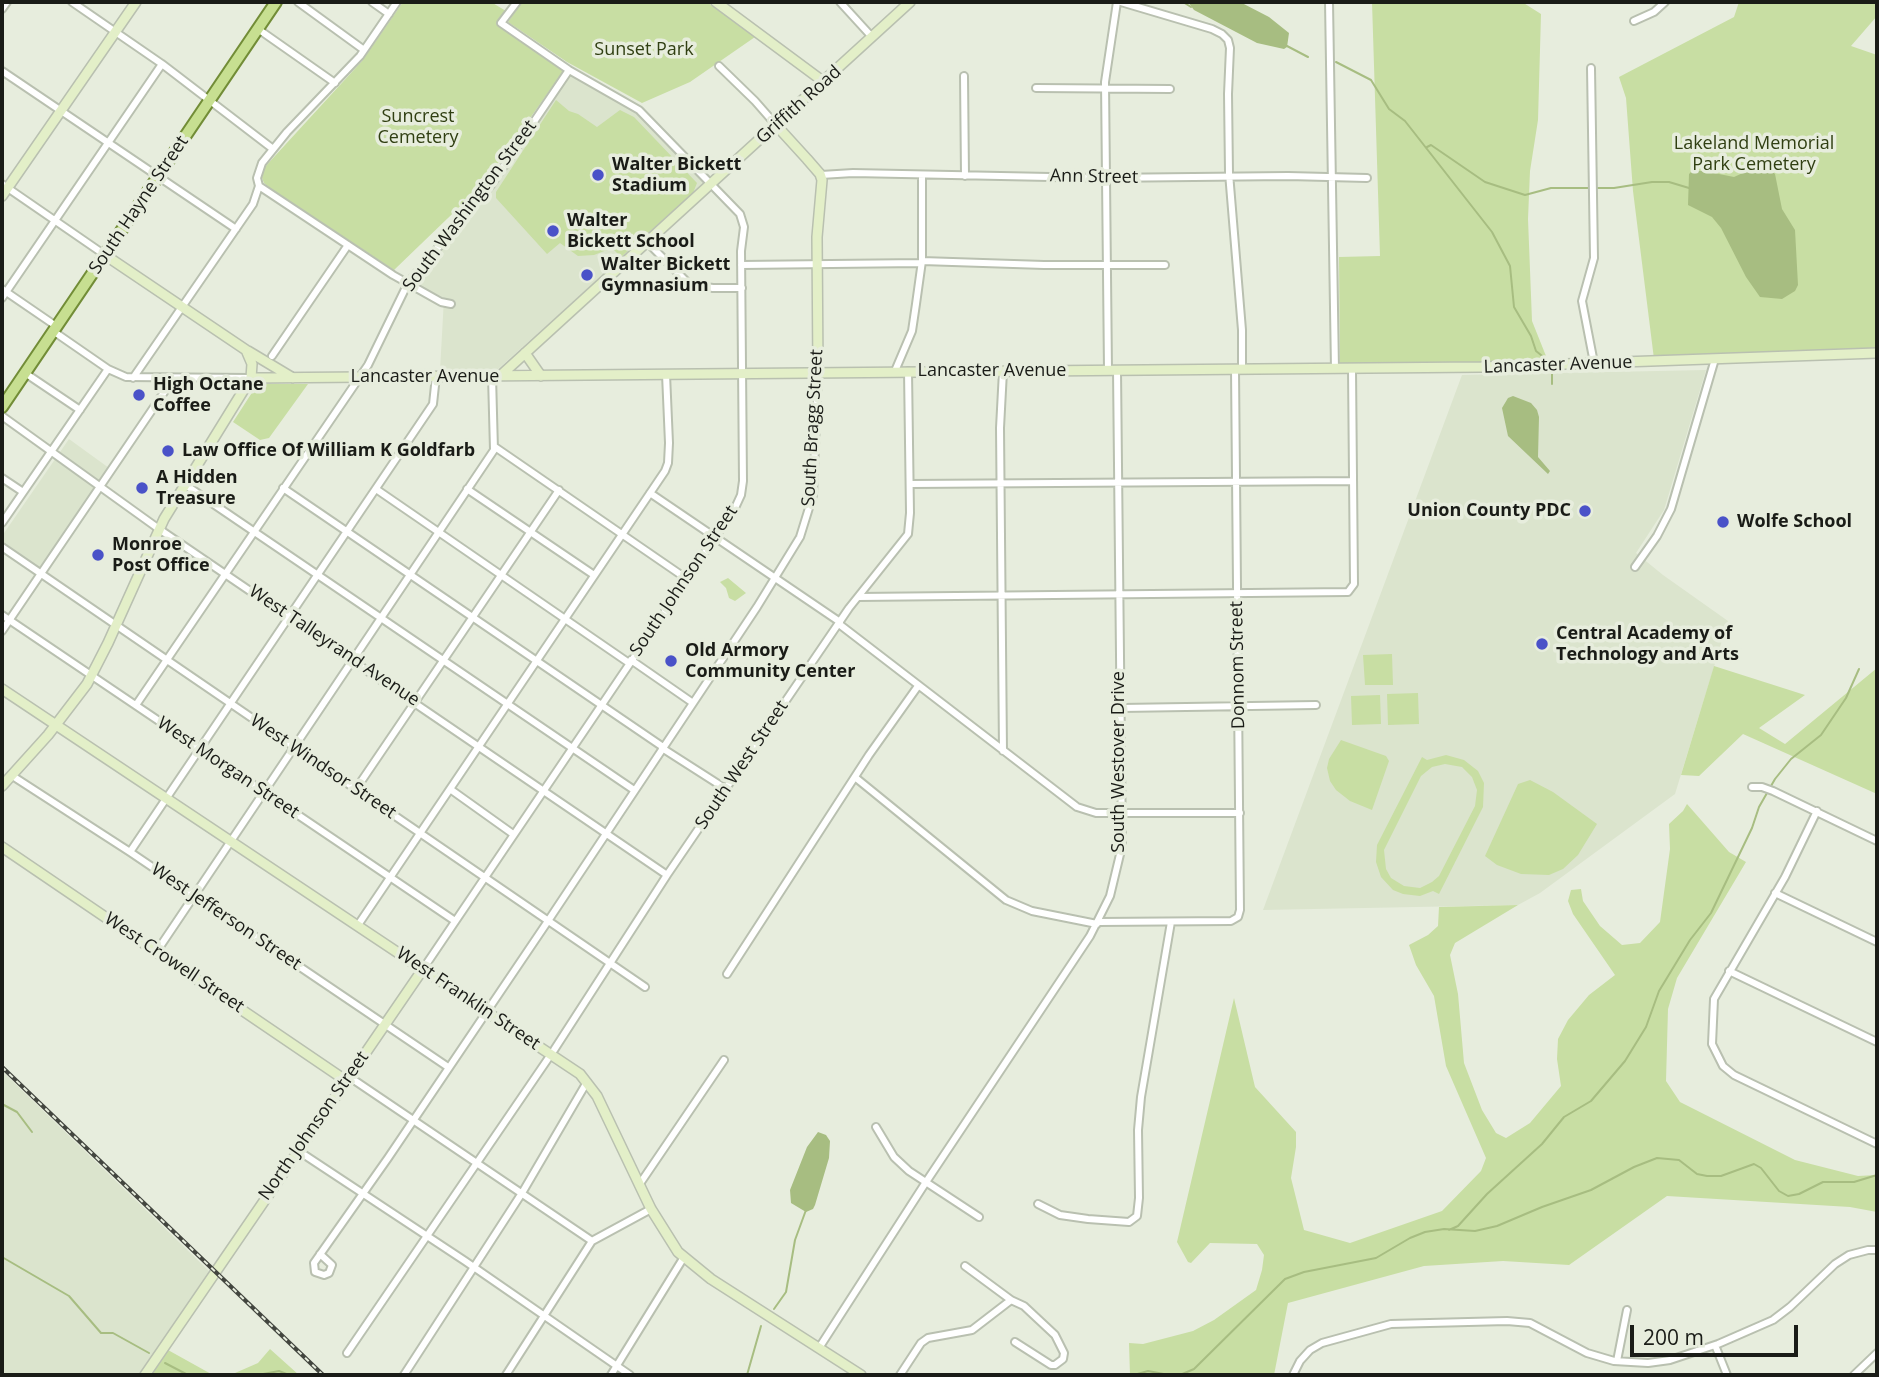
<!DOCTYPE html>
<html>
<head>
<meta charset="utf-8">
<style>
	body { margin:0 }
	#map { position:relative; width:1879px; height:1377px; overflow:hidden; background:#e7eddd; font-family:"Open Sans",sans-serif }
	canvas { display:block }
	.frame { position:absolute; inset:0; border:4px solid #1a1c17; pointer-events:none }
	.scale { position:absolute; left:1630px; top:1325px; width:168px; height:32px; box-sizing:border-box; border:4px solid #1a1c17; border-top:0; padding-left:9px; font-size:21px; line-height:24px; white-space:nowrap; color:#1a1c17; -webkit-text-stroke:5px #e7eddd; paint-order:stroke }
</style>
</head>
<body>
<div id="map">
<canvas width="1879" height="1377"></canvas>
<div class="frame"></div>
<div class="scale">200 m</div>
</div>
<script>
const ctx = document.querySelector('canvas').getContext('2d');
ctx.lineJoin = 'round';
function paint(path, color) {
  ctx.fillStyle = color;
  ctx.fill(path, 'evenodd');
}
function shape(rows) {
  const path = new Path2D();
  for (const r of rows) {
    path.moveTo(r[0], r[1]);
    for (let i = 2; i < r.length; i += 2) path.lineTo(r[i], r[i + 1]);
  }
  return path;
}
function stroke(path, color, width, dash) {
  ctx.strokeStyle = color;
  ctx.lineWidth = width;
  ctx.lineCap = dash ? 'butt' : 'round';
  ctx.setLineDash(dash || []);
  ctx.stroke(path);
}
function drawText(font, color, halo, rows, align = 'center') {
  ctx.font = font + ' "Open Sans",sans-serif';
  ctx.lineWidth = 7;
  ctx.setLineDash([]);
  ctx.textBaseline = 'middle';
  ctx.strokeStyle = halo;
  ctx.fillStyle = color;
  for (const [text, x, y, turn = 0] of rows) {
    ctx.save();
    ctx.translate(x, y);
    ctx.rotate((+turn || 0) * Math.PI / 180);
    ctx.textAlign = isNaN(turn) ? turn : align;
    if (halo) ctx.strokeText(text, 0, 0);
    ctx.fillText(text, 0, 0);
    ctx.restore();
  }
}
paint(shape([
	[571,73,638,112,705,183,498,369,440,371,444,298,412,282,429,261,492,191],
	[1706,370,1664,510,1636,553,1663,575,1728,621,1675,794,1540,893,1518,905,1263,910,1462,375],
	[69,439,109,468,40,567,2,541,2,536],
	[2,1071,209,1271,138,1375,2,1375]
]), '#dbe4cd');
paint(shape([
	[403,2,491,2,506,11,497,24,564,70,478,192,475,192,394,270,272,190,264,183,262,178,263,169,362,61],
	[522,2,707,2,755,37,690,82,642,103,567,62,508,22],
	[1372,2,1522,2,1541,14,1538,120,1530,171,1528,219,1532,321,1548,361,1340,364,1339,257,1380,256],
	[1739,2,1877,2,1877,16,1851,46,1877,55,1877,351,1654,359,1633,191,1626,98,1619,77,1734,17],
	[556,100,569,111,578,114,597,127,620,110,634,117,697,183,693,193,621,257,612,248,594,255,578,256,560,243,547,254,496,198,496,192],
	[260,384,308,384,269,438,260,440,233,422,255,388],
	[728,578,746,593,735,601,729,598,726,588,720,582],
	[1392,654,1393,685,1365,685,1363,655],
	[1714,666,1805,695,1759,728,1785,744,1877,668,1877,729,1875,733,1877,794,1743,734,1699,776,1681,775],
	[1418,693,1419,724,1388,725,1387,694],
	[1380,695,1381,724,1352,725,1351,696],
	[1341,740,1386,756,1389,761,1372,810,1350,801,1336,790,1330,781,1327,768,1329,759],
	[1446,755,1464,760,1478,771,1484,783,1483,807,1439,894,1433,891,1420,896,1403,894,1393,890,1381,877,1376,862,1377,845,1422,757,1427,760],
	[1445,764,1462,767,1472,777,1477,790,1475,806,1439,876,1432,882,1420,888,1404,886,1391,878,1386,869,1384,850,1421,776,1432,767],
	[1530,780,1553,792,1597,824,1578,855,1563,869,1549,875,1521,874,1497,865,1485,856,1518,784],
	[1687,804,1729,852,1746,862,1677,978,1668,1009,1666,1081,1680,1102,1795,1160,1858,1176,1877,1175,1877,1212,1850,1207,1667,1196,1569,1265,1503,1261,1424,1266,1288,1303,1274,1375,1130,1375,1129,1343,1143,1344,1193,1331,1214,1320,1256,1290,1262,1270,1264,1255,1257,1244,1210,1243,1191,1263,1188,1262,1177,1242,1234,998,1255,1087,1296,1132,1296,1147,1291,1178,1304,1230,1350,1243,1442,1211,1481,1171,1486,1158,1446,1066,1434,996,1416,965,1409,945,1428,935,1438,926,1439,907,1518,905,1455,943,1450,955,1458,994,1464,1063,1482,1110,1496,1133,1506,1138,1530,1123,1561,1086,1557,1059,1558,1039,1568,1020,1589,995,1615,975,1573,914,1568,901,1571,890,1581,889,1583,901,1600,926,1622,945,1640,943,1660,922,1670,849,1669,824,1683,811],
	[270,1349,299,1375,215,1375,235,1373,258,1363],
	[168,1350,213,1375,150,1375]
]), '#c8dea3');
paint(shape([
	[1188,2,1240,2,1269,17,1289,33,1287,47,1284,49,1257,43,1194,10],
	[1756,167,1767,167,1775,174,1782,209,1795,230,1798,285,1795,291,1782,299,1760,297,1746,277,1721,228,1712,217,1688,205,1689,174,1692,171,1704,171,1734,177],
	[1513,396,1531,403,1537,410,1539,417,1538,457,1550,471,1548,474,1508,436,1502,408,1508,398],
	[818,1132,826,1135,830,1141,829,1158,815,1205,813,1209,806,1212,791,1203,790,1190,807,1147]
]), '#a7bd81');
stroke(shape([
	[1183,2,1191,7],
	[1287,46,1308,57],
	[1336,62,1371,80,1389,109,1405,121,1492,232,1510,266,1514,307,1531,336,1536,351,1546,359],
	[1427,147,1431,145,1485,182,1525,195,1551,188,1614,188,1652,182,1669,182,1689,188],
	[1552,374,1552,384],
	[2,1104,17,1112,32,1132],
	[1449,1230,1458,1226,1487,1194,1542,1144,1564,1117,1591,1101,1625,1061,1646,1027,1659,991,1690,940,1711,913,1752,828,1759,807,1775,779,1791,759,1821,735,1846,698,1859,669],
	[2,1257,69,1296,101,1333,113,1333,149,1353],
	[774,1309,786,1292,795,1240,806,1210],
	[165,1363,188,1375],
	[258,1375,279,1371,289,1375],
	[747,1375,761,1326],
	[1134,1375,1148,1371,1169,1375],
	[1180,1375,1194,1369,1285,1279,1304,1272,1376,1258,1410,1238,1425,1232,1444,1229,1475,1231,1497,1226,1542,1207,1591,1190,1634,1167,1657,1158,1679,1160,1697,1174,1707,1176,1721,1176,1754,1164,1761,1168,1779,1191,1788,1196,1799,1194,1823,1182,1854,1182,1877,1175]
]), '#a7bd81', 2);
const street = shape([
	[72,2,162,64,273,149],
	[298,2,364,50],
	[372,2,389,14],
	[840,2,872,37],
	[1121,2,1212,29,1222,34,1228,40,1230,48,1228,94,1229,173,1242,330,1242,369],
	[1329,2,1335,369],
	[2,9,7,2],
	[1634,21,1654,12,1665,2],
	[258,29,335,83],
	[719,66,755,101,776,125],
	[1591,68,1594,258,1582,301,1594,363],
	[2,71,236,229],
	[964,76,965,176],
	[1036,88,1170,89],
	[821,175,853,173,1099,178,1288,176,1367,178],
	[2,184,105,255],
	[259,186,393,275,441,302,451,304],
	[647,242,690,285,713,288,742,288],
	[922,261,1044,265,1165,265],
	[741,265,921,263],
	[2,289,56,326],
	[2,298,162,64],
	[53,331,108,369,126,377,251,378],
	[272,356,348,245],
	[1108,370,1105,82,1117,2],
	[895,371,912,331,916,304,922,261,922,175],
	[1003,371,1000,428,1003,751],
	[25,373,80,410],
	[133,378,253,204,259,186,257,178,262,163,287,132,360,56,397,2],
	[2,416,159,529,667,875],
	[495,447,687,579],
	[2,478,23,492],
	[184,484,634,790],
	[910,484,1353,481],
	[283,488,663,747],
	[376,489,629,663],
	[467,489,594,575],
	[650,493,840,622],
	[2,523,108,369],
	[2,547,645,987],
	[1635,567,1657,536,1671,509,1715,359],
	[858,597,1348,592,1354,584,1352,369],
	[2,615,455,921],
	[839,624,1077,807,1096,813,1240,813],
	[2,631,173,379],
	[631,660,693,703],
	[136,705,368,365,408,283,491,185,569,70],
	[1121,708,1316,705],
	[662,748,726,789],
	[11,775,130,852,448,1067],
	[856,778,1006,900,1032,911,1097,924],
	[1752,787,1762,787,1773,791,1877,841],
	[356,789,559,490],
	[450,789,513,834],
	[1817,811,1785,877,1714,999,1712,1044,1723,1066,1734,1075,1877,1144],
	[130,852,433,404,436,376],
	[1775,893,1877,942],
	[1098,922,1231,921,1238,917,1240,910,1235,369],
	[358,925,665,471,668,463,669,443,666,374],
	[157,951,494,450,492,376],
	[423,969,735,508,741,495,743,481,741,251,744,227,740,214,639,110,569,70,501,23,517,2],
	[1729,971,1877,1042],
	[727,974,869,755,918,686],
	[348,1076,592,1241],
	[876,1127,894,1157,909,1171,979,1217],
	[297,1150,465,1261,630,1375],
	[639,1185,724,1060],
	[1038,1204,1060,1215,1088,1219,1129,1222,1137,1216,1139,1198,1138,1130,1141,1097,1171,922],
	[320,1254,332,1265,329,1273,324,1275,315,1272,314,1263,388,1158,548,921,757,607,800,537,813,495,818,372],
	[965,1266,1011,1300,1024,1306,1055,1335,1064,1353,1063,1359,1055,1365,1051,1365,1015,1342],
	[1715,1345,1727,1375],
	[819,1348,926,1182,1090,936,1110,896,1122,846,1117,370],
	[347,1353,554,1050,667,875,849,608,908,534,910,513,908,371],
	[1617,1361,1627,1310],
	[404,1375,522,1193,587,1082],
	[506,1375,592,1241,651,1209],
	[611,1375,684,1257],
	[900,1375,921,1343,928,1338,972,1330,1011,1300],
	[1293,1375,1300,1361,1310,1350,1322,1343,1391,1324,1507,1321,1530,1323,1587,1353,1614,1361,1648,1363,1670,1360,1718,1344,1773,1320,1790,1307,1835,1264,1849,1255,1868,1250,1877,1250],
	[1854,1375,1877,1353]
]);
const secondary = shape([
	[716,2,824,82],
	[776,125,807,159,820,174,822,180,817,237,818,372],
	[2,196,136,2],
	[248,351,293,378],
	[525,353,541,376],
	[500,376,910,2],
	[251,378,1481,367,1877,353],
	[2,689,580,1074,597,1096,651,1209,678,1252,711,1279,861,1375],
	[2,786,48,735,87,684,108,643,164,519,251,378,252,364,246,350,105,255],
	[2,847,345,1080],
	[145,1375,423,969]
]);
const primary = shape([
	[2,407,276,2]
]);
stroke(street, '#b9c0b0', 10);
stroke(secondary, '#b9c0b0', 12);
stroke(primary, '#728d37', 14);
stroke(street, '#fff', 6);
stroke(secondary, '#e3efc8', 9);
stroke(primary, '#c7df91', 10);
const rail = shape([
	[2,1067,323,1375]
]);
stroke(rail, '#43463f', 4.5);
stroke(rail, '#e7eddd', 2, [5]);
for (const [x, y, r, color] of [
	[598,175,7,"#4a52c8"],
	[553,231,7,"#4a52c8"],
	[587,275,7,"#4a52c8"],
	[139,395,7,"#4a52c8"],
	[168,451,7,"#4a52c8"],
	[142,488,7,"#4a52c8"],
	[1585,511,7,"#4a52c8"],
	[1723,522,7,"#4a52c8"],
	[98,555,7,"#4a52c8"],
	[1542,644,7,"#4a52c8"],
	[671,661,7,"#4a52c8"]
]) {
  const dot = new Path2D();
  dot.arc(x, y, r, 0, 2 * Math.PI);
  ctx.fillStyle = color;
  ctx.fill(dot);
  stroke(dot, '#e7eddd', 2.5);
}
drawText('18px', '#303f12', '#e7eddd', [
	["Sunset Park",644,50],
	["Suncrest",418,117],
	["Cemetery",418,138],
	["Lakeland Memorial",1754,144],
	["Park Cemetery",1754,165]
]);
drawText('18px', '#1a1c17', '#e7eddd', [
	["Griffith Road",799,105,-42],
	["Ann Street",1094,177,1],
	["South Hayne Street",139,205,-56],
	["South Washington Street",470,206,-53],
	["Lancaster Avenue",1558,365,-2],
	["Lancaster Avenue",992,371],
	["Lancaster Avenue",425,377],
	["South Bragg Street",813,428,-87],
	["South Johnson Street",684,581,-56],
	["West Talleyrand Avenue",334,646,34],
	["Donnom Street",1238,665,-91],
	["South Westover Drive",1119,762,-90],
	["South West Street",742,765,-56],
	["West Windsor Street",323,767,34],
	["West Morgan Street",228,768,34],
	["West Jefferson Street",226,917,34],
	["West Crowell Street",174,963,34],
	["West Franklin Street",468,999,34],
	["North Johnson Street",314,1126,-55]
]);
drawText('bold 18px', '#1a1c17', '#e7eddd', [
	["Walter Bickett",612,165],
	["Stadium",612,186],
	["Walter",567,221],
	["Bickett School",567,242],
	["Walter Bickett",601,265],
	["Gymnasium",601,286],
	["High Octane",153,385],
	["Coffee",153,406],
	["Law Office Of William K Goldfarb",182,451],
	["A Hidden",156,478],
	["Treasure",156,499],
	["Union County PDC",1571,511,"right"],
	["Wolfe School",1737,522],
	["Monroe",112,545],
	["Post Office",112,566],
	["Central Academy of",1556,634],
	["Technology and Arts",1556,655],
	["Old Armory",685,651],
	["Community Center",685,672]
], 'left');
</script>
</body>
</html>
